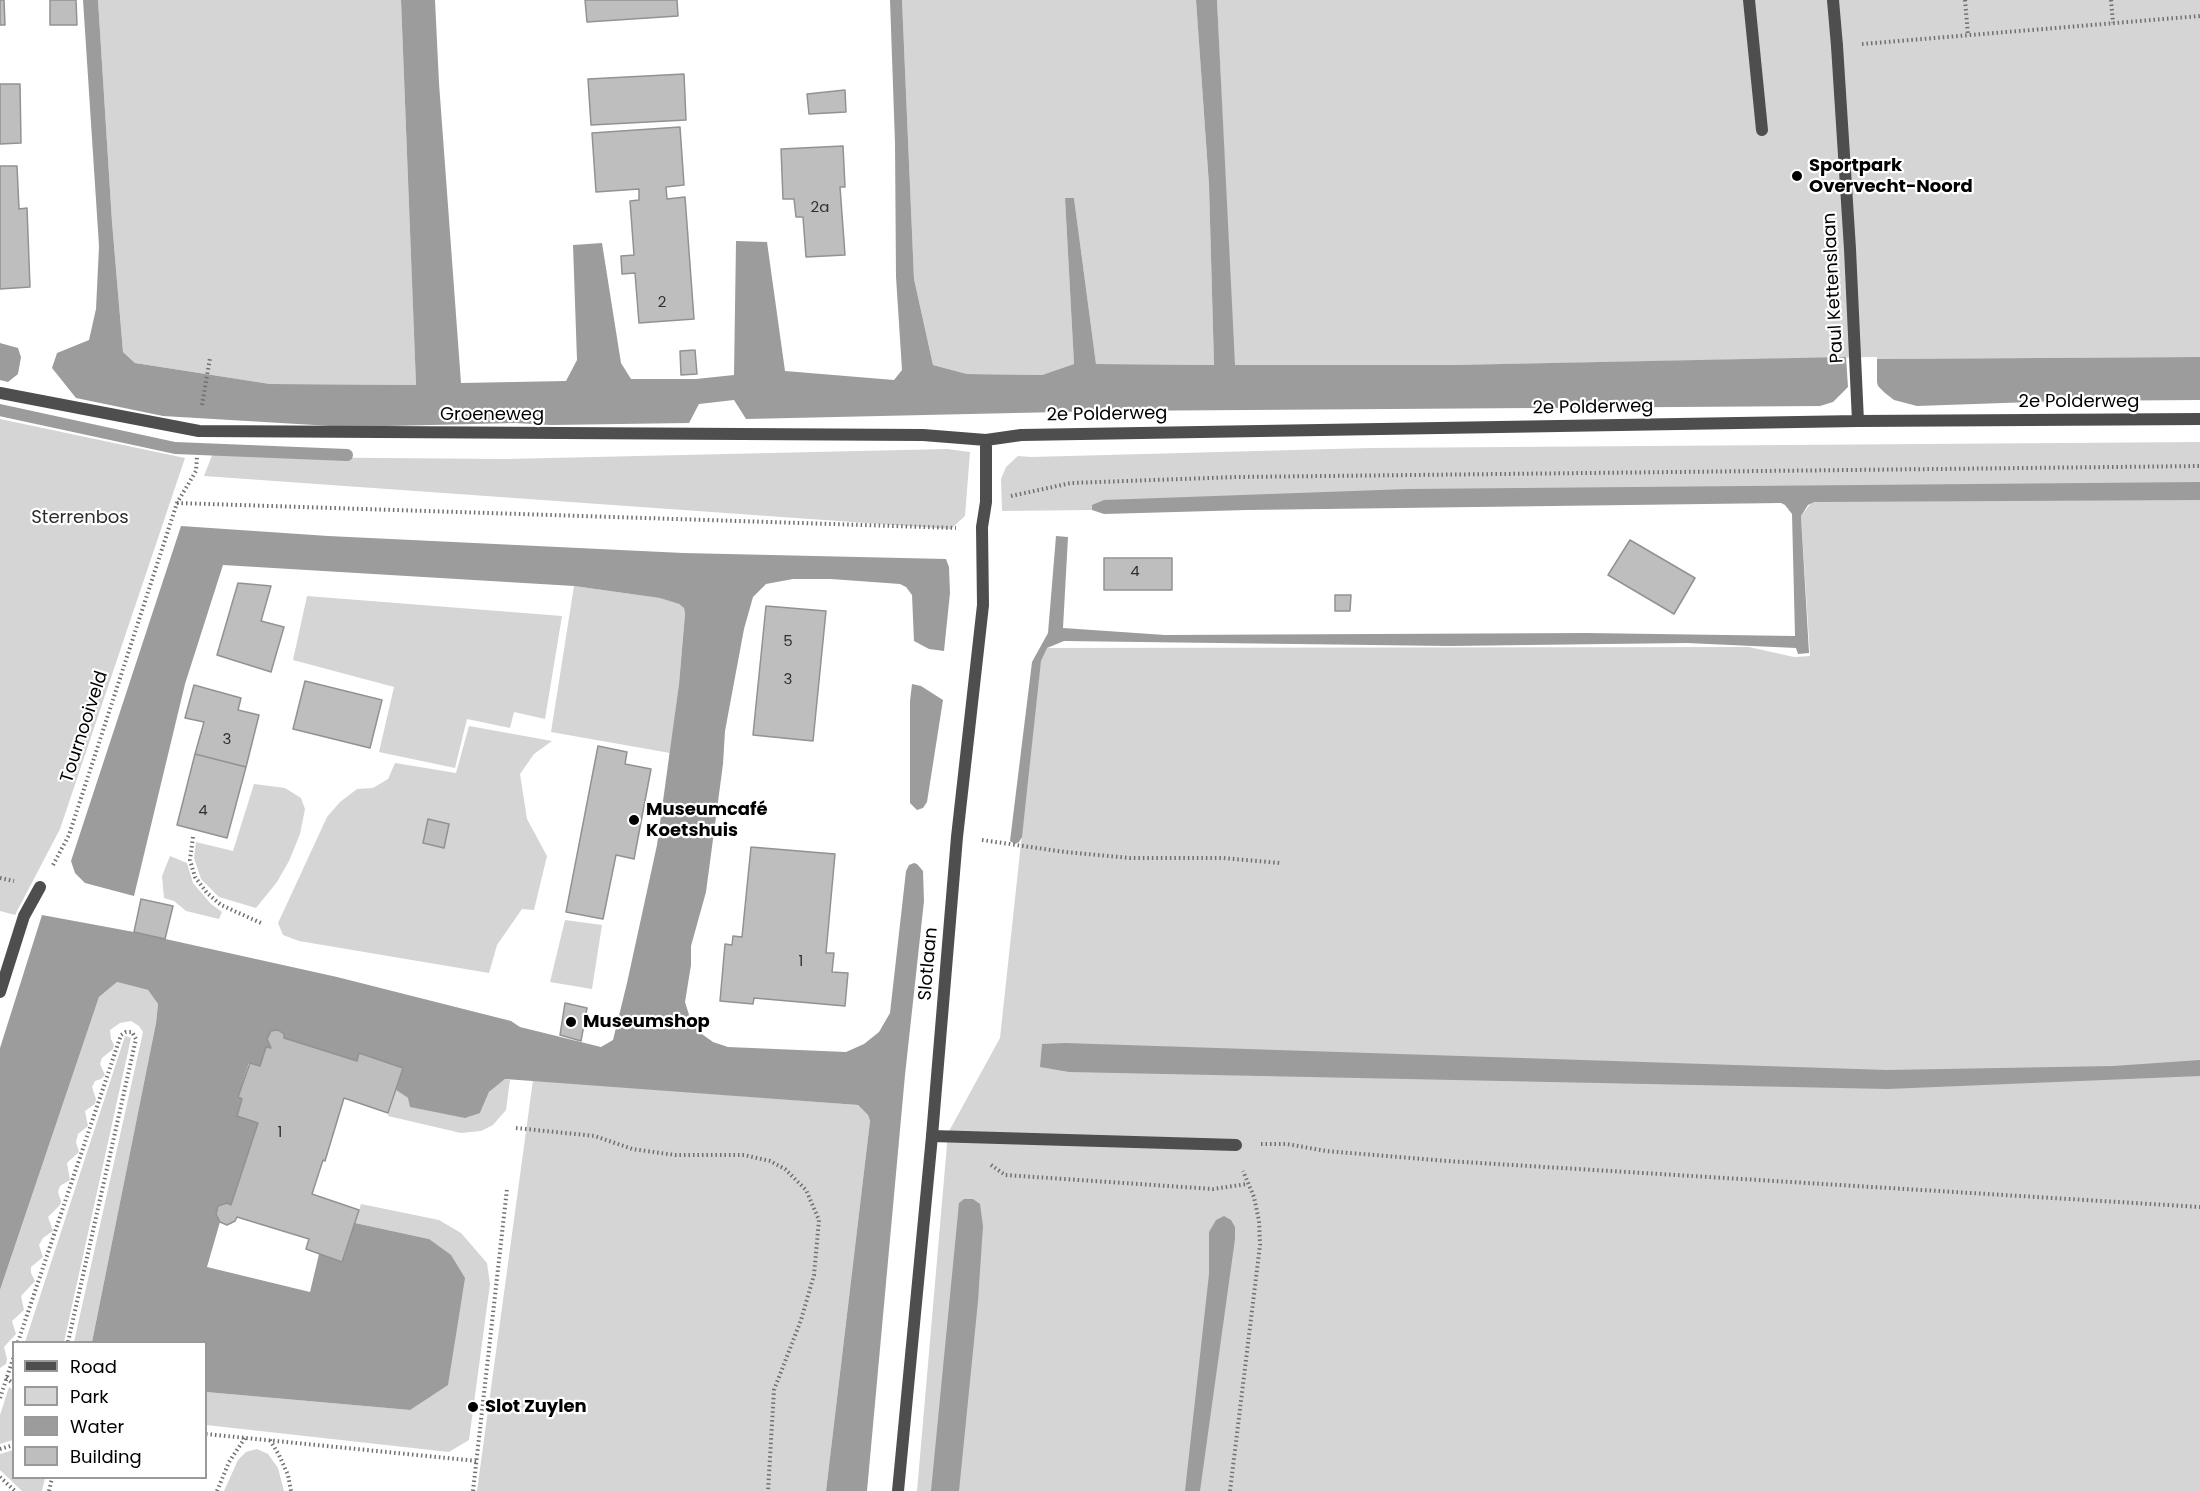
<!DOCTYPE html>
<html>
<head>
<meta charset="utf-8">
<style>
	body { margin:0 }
	#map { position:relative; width:2200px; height:1491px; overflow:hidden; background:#fff; font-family:Poppins,sans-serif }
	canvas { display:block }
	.legend { position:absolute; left:12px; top:1341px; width:195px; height:138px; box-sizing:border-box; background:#fff; border:2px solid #999; margin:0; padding:8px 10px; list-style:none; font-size:18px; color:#000 }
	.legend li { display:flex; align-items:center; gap:12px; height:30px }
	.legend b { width:30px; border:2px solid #999 }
</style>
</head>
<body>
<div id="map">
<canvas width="2200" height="1491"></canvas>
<ul class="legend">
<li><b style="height:8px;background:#4e4e4e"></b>Road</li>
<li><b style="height:16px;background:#d5d5d5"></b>Park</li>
<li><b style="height:16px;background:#9c9c9c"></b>Water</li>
<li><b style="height:16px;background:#bebebe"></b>Building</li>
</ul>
</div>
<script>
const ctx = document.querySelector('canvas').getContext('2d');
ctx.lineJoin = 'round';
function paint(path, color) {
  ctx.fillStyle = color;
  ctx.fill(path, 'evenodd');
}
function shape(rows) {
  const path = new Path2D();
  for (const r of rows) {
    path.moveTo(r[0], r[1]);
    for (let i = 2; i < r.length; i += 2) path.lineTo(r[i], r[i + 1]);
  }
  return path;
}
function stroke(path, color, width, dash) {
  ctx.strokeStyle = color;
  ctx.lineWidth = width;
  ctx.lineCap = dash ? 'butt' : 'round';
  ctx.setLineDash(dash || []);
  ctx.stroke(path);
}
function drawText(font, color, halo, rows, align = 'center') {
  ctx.font = font + ' Poppins,sans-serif';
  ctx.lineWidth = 4.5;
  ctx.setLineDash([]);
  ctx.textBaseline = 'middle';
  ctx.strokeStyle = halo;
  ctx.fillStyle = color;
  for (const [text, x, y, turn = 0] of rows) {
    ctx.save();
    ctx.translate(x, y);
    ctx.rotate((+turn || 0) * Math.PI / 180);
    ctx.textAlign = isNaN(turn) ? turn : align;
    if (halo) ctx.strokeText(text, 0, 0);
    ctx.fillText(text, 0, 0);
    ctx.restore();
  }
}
paint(shape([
	[98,0,401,0,416,385,270,384,135,363,123,352,112,222],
	[902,0,1196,0,1209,185,1214,365,1096,364,1074,198,1065,198,1074,364,1042,375,967,374,933,365,914,279],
	[1217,0,2200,0,2200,357,1877,359,1877,357,1453,365,1234,365],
	[0,419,185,458,60,829,15,915,0,911],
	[2200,442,2200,1491,917,1491,948,1133,1000,1038,1042,648,1749,647,1794,657,1810,656,1801,516,1812,502,1002,511,1001,479,1006,467,1018,456,1031,457,1370,448],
	[947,449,970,452,965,516,951,529,204,476,213,453,256,457,506,459],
	[574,586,661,598,679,604,684,608,685,614,679,684,670,753,551,732],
	[307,596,562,616,545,719,514,712,510,728,467,719,455,768,379,752,394,687,293,660],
	[469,726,552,741,534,754,520,774,527,819,547,856,534,910,522,909,497,945,489,973,299,941,283,935,278,923,327,817,340,802,357,789,373,788,388,779,395,763,456,773],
	[254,784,285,788,301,798,305,809,300,834,289,861,277,882,256,908,219,897,201,879,194,858,196,842,233,851],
	[170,856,187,863,193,883,211,904,222,912,219,919,186,911,174,901,164,898,162,876],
	[565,920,602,925,592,989,550,982],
	[117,982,148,990,158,1004,156,1023,92,1342,74,1342,143,1032,139,1026,131,1021,120,1023,110,1030,111,1039,114,1045,113,1049,102,1058,100,1064,105,1075,101,1079,95,1081,92,1087,96,1099,95,1104,85,1111,88,1126,78,1134,76,1142,79,1152,67,1163,70,1180,60,1186,58,1192,61,1201,60,1205,48,1217,53,1231,43,1238,39,1245,43,1257,31,1267,31,1273,35,1281,21,1296,24,1310,12,1321,16,1334,4,1347,7,1359,6,1364,0,1368,0,1290,99,997],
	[125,1036,131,1038,64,1342,25,1342],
	[505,1079,510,1080,506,1110,493,1125,481,1131,461,1133,388,1116,396,1090,408,1098,480,1113,489,1092],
	[533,1080,858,1105,868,1115,870,1121,826,1491,477,1491],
	[361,1204,439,1220,461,1233,487,1263,490,1284,469,1440,449,1452,206,1425,206,1392,410,1410,429,1239,355,1223],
	[9,1387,13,1390,13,1440,0,1444,0,1415],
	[257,1449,268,1454,278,1468,284,1491,224,1491,238,1460,246,1452],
	[13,1450,14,1478,45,1478,42,1491,22,1491,0,1470,0,1454]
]), '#d5d5d5');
paint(shape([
	[83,0,98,0,112,222,123,352,135,363,270,384,416,385,401,0,435,0,439,83,461,383,566,381,577,360,573,245,602,243,621,363,631,379,696,379,734,375,736,241,767,242,785,371,894,380,902,370,896,277,895,143,890,0,902,0,914,279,933,365,967,374,1042,375,1074,364,1065,198,1074,198,1096,364,1214,365,1209,185,1196,0,1217,0,1235,365,1453,365,1846,357,1848,387,1833,402,1820,406,1104,411,746,419,734,400,699,404,689,423,551,425,515,423,348,427,163,416,76,398,52,368,57,353,89,340,96,309,99,246],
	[0,343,18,348,21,357,18,374,8,382,0,380],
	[2200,357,2200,400,2061,401,1917,406,1894,400,1885,393,1878,386,1877,382,1877,359],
	[2200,482,2200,500,1814,502,1808,505,1801,516,1809,653,1798,654,1796,648,1687,643,1449,646,1064,641,1047,648,1041,661,1022,837,1019,842,1015,844,1010,841,1032,662,1048,633,1056,536,1068,537,1063,628,1165,635,1586,633,1795,636,1792,514,1785,505,1781,503,1247,510,1104,514,1092,510,1092,505,1104,500,1408,489],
	[181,526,328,536,683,553,946,559,949,567,950,593,944,651,929,649,914,641,912,595,906,587,900,584,831,579,793,579,766,584,753,597,744,629,725,731,723,764,706,892,691,946,691,965,685,1002,690,1018,699,1032,713,1042,728,1047,846,1052,864,1044,879,1032,890,1013,906,871,909,865,914,863,917,864,923,871,924,901,905,1075,867,1491,826,1491,870,1121,868,1115,858,1105,505,1079,489,1092,480,1113,465,1118,410,1107,408,1098,396,1090,403,1068,360,1054,357,1061,284,1038,284,1034,278,1030,271,1031,267,1039,271,1048,266,1047,260,1066,249,1063,238,1097,242,1099,237,1116,258,1123,231,1205,226,1203,218,1206,216,1214,220,1222,207,1267,310,1292,319,1254,342,1261,355,1223,429,1239,451,1255,465,1278,448,1385,410,1410,206,1392,206,1342,92,1342,156,1023,158,1004,148,990,117,982,99,997,0,1290,0,1048,42,915,134,932,337,977,511,1021,520,1027,601,1047,613,1040,627,983,657,845,679,684,685,614,684,608,679,604,660,598,574,586,223,565,185,684,134,896,85,883,75,873,71,861],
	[912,684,921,686,943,700,927,802,923,808,917,810,910,803,910,701],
	[1065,1043,1887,1070,2113,1066,2200,1060,2200,1076,1888,1089,1069,1072,1040,1067,1042,1044],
	[964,1199,973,1199,980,1204,983,1226,978,1301,959,1491,931,1491,959,1203],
	[1224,1216,1231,1220,1235,1227,1235,1239,1200,1491,1185,1491,1209,1274,1209,1232,1216,1220]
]), '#9c9c9c');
stroke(shape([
	[0,410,175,448,347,455]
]), '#9c9c9c', 12);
const building = shape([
	[0,0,4,0,5,25,0,25,0,0],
	[50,0,76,0,77,25,50,25,50,0],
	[585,0,677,0,678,16,587,22,585,0],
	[684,74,686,120,591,125,588,79,684,74],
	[0,84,20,84,21,143,0,144,0,84],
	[845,90,846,112,809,114,807,94,845,90],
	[680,127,684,185,666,187,667,199,685,197,694,319,639,323,635,273,622,274,621,256,634,255,630,201,639,200,639,189,596,192,592,133,680,127],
	[843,146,845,187,840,187,845,255,806,257,803,217,796,217,794,199,783,199,781,149,843,146],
	[0,166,17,166,19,209,27,208,30,287,0,289,0,166],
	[695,350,697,374,681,375,680,351,695,350],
	[1630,540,1695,578,1674,614,1608,575,1630,540],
	[1104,558,1172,558,1172,590,1104,590,1104,558],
	[238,583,271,586,261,621,284,627,271,672,217,655,238,583],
	[1335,595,1351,595,1350,611,1335,611,1335,595],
	[766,606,826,611,813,741,753,735,766,606],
	[305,681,382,700,370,748,293,729,305,681],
	[194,685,241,698,238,710,259,715,246,767,195,754,204,722,185,718,194,685],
	[598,746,627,752,625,764,651,769,634,859,616,855,603,919,566,912,598,746],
	[195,754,246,767,227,838,177,825,195,754],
	[428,819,449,824,444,848,423,843,428,819],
	[751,847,835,854,826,953,834,953,832,972,848,973,845,1006,754,998,753,1004,720,1001,725,944,732,945,733,936,742,937,751,847],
	[141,899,173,906,165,939,134,932,141,899],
	[565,1003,587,1008,581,1041,560,1035,565,1003],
	[278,1030,284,1034,284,1038,357,1061,359,1053,403,1068,388,1113,344,1098,325,1161,323,1160,312,1194,359,1210,342,1262,306,1249,309,1239,237,1217,235,1221,227,1225,220,1222,216,1214,218,1206,227,1203,231,1205,258,1123,237,1116,242,1099,238,1097,250,1063,260,1066,266,1047,271,1048,267,1039,271,1031,278,1030]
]);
paint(building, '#bebebe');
stroke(building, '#929292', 1.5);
stroke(shape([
	[1965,0,1968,35],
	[2111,0,2113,23],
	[1862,44,2200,16],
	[202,405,210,358],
	[1011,496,1071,483,1237,477,2200,466],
	[177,503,956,528],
	[193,837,190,860,195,877,207,893,221,905,261,923],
	[982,840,1065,852,1130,858,1223,858,1280,863],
	[53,865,69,835,177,503,196,471,197,457],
	[0,878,14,881],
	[516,1128,595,1136,632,1149,675,1155,744,1155,770,1161,785,1169,806,1190,819,1220,814,1275,801,1320,774,1390,768,1491],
	[1261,1144,1287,1144,1326,1151,1447,1161,2200,1207],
	[991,1165,1005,1175,1213,1189,1247,1184],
	[18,1342,121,1035,126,1032,132,1032,136,1039,68,1342],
	[6,1378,14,1384],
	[0,1398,14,1356],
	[206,1434,477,1461],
	[270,1440,279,1455,288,1475,291,1491],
	[0,1449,14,1445],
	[0,1477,15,1491],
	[49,1491,52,1478],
	[217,1491,229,1462,245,1438],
	[473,1491,507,1189],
	[1230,1491,1260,1245,1259,1221,1254,1197,1243,1171]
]), '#707070', 4, [1.5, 3]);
stroke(shape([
	[1749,0,1762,130],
	[1833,0,1837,46],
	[0,992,24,916,40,887],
	[932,1136,1236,1145]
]), '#4e4e4e', 12);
stroke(shape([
	[1837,46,1850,249,1858,421],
	[0,393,199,431,923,435,986,440,1021,435,1858,421,2200,419],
	[898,1491,932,1136,957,837,983,605,982,527,986,502,986,440]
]), '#4e4e4e', 12);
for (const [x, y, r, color] of [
	[1797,176,6,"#000"],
	[634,820,6,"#000"],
	[571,1022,6,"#000"],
	[473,1407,6,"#000"]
]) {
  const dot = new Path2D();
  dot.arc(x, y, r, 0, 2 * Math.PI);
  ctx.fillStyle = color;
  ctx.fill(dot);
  stroke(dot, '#fff', 2);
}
drawText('15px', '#303030', null, [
	["2a",820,208],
	["2",662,303],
	["4",1135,572],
	["5",788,642],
	["3",788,680],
	["3",227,740],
	["4",203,811],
	["1",801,962],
	["1",280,1133]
]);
drawText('bold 18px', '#000', '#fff', [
	["Sportpark",1809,166],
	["Overvecht-Noord",1809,187],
	["Museumcafé",646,810],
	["Koetshuis",646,831],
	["Museumshop",583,1022],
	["Slot Zuylen",485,1407]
], 'left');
drawText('18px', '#000', '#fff', [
	["Paul Kettenslaan",1834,288,-93],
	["2e Polderweg",2079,402],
	["2e Polderweg",1593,408,-1],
	["Groeneweg",492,415],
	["2e Polderweg",1107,415,-1],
	["Tournooiveld",85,727,-72],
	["Slotlaan",929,964,-85]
]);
drawText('18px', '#2c2c2c', '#fff', [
	["Sterrenbos",80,518]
]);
</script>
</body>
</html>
